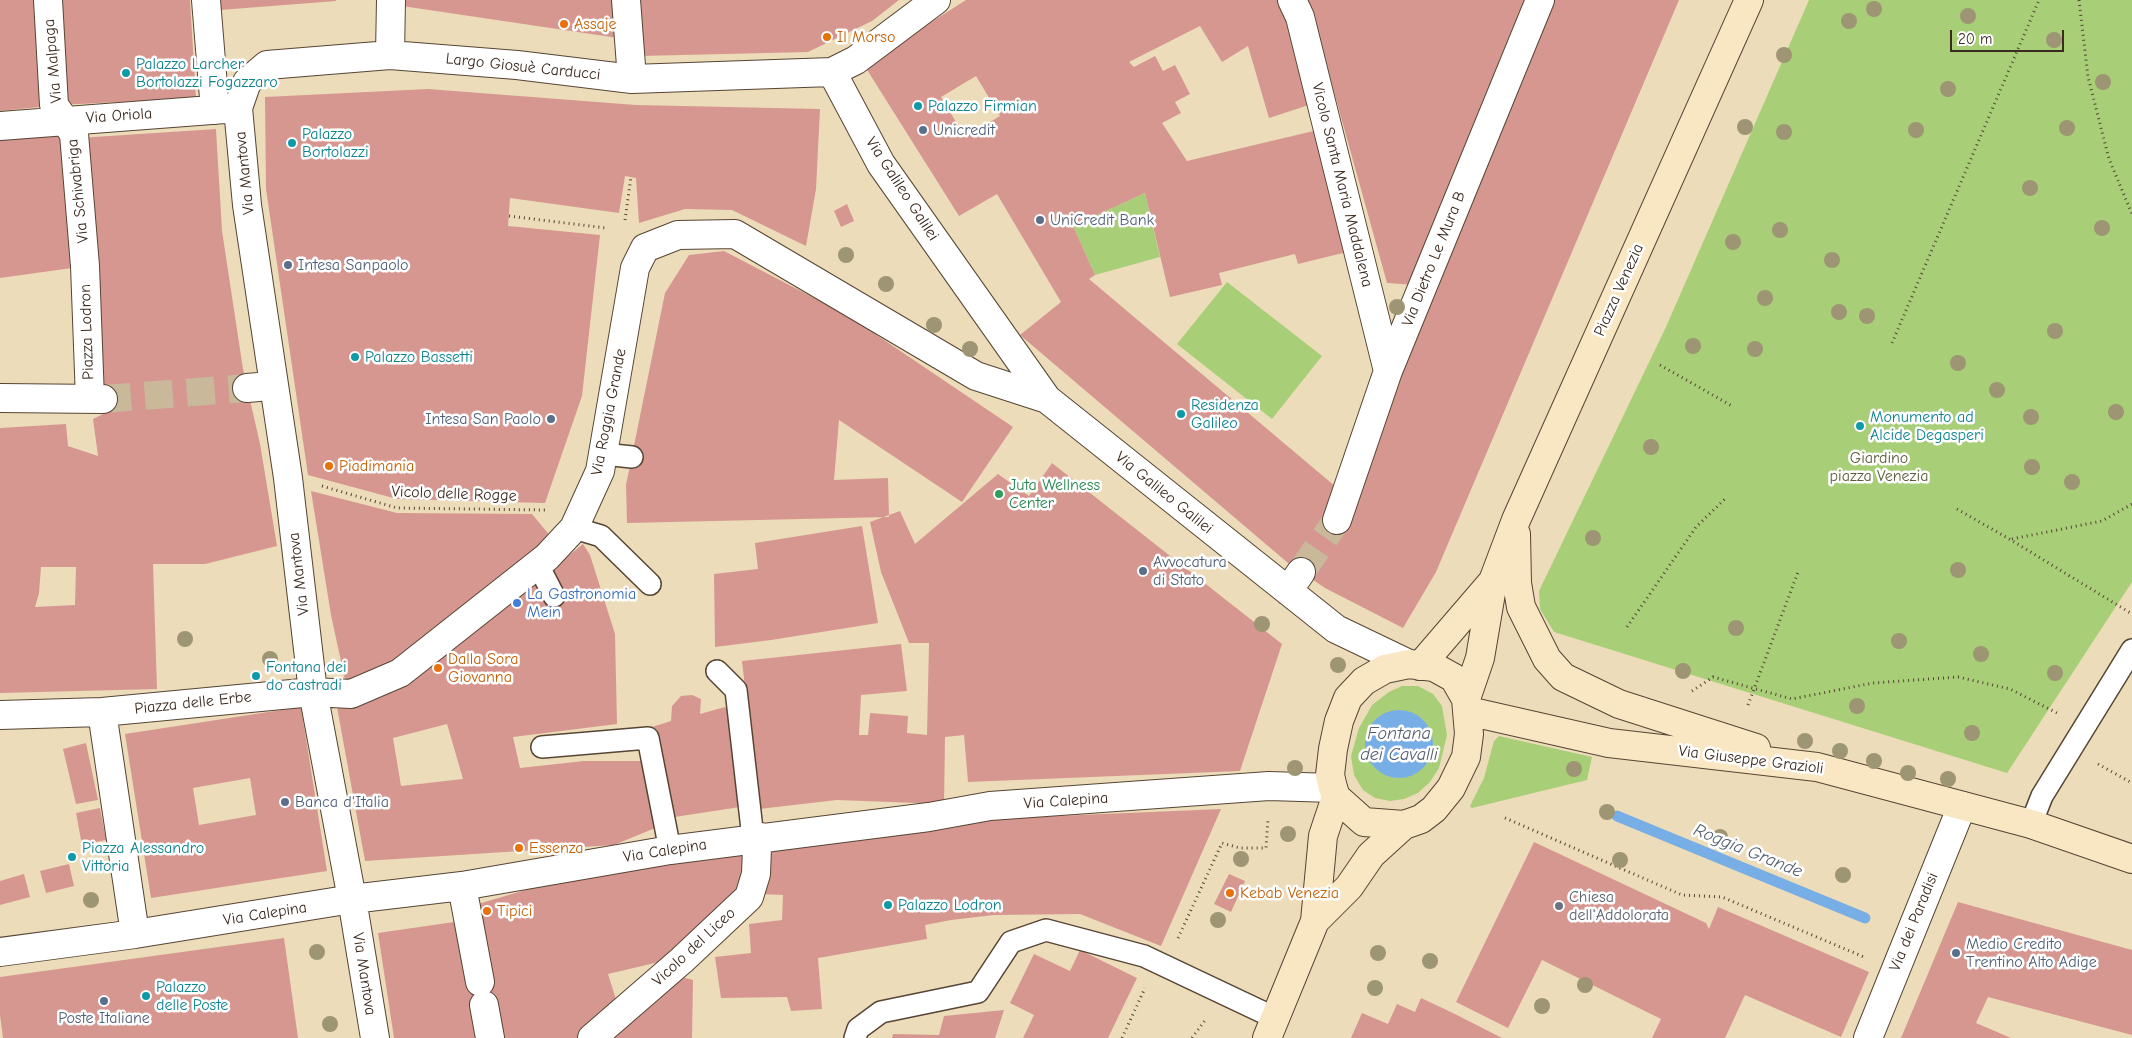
<!DOCTYPE html>
<html>
<head>
<meta charset="utf-8">
<style>
	body { margin:0 }
	#map { position:relative; width:2132px; height:1038px; overflow:hidden; background:#eddcb9; font-family:"Comic Neue",sans-serif }
	canvas { display:block }
	.scale { position:absolute; left:1950px; top:30px; width:114px; height:22px; box-sizing:border-box; border:2px solid #3b2a1e; border-top:0; padding-left:6px; font-size:15px; line-height:18px; white-space:nowrap; color:#3b2a1e; -webkit-text-stroke:4px #fff; paint-order:stroke }
</style>
</head>
<body>
<div id="map">
<canvas width="2132" height="1038"></canvas>
<div class="scale">20 m</div>
</div>
<script>
const ctx = document.querySelector('canvas').getContext('2d');
ctx.lineJoin = 'round';
function paint(path, color) {
  ctx.fillStyle = color;
  ctx.fill(path, 'evenodd');
}
function shape(rows) {
  const path = new Path2D();
  for (const r of rows) {
    if (r.length === 3) {
      path.moveTo(r[0] + r[2], r[1]);
      path.arc(r[0], r[1], r[2], 0, 2 * Math.PI);
      continue;
    }
    path.moveTo(r[0], r[1]);
    for (let i = 2; i < r.length; i += 2) path.lineTo(r[i], r[i + 1]);
  }
  return path;
}
function stroke(path, color, width, dash) {
  ctx.strokeStyle = color;
  ctx.lineWidth = width;
  ctx.lineCap = dash ? 'butt' : 'round';
  ctx.setLineDash(dash || []);
  ctx.stroke(path);
}
function drawText(font, color, halo, rows, align = 'center') {
  ctx.font = font + ' "Comic Neue",sans-serif';
  ctx.lineWidth = 5;
  ctx.setLineDash([]);
  ctx.textBaseline = 'middle';
  ctx.strokeStyle = halo;
  ctx.fillStyle = color;
  for (const [text, x, y, turn = 0] of rows) {
    ctx.save();
    ctx.translate(x, y);
    ctx.rotate((+turn || 0) * Math.PI / 180);
    ctx.textAlign = isNaN(turn) ? turn : align;
    if (halo) ctx.strokeText(text, 0, 0);
    ctx.fillText(text, 0, 0);
    ctx.restore();
  }
}
paint(shape([
	[1809,0,2132,0,2132,582,2007,773,1554,632,1540,609,1539,591,1666,327],
	[1145,193,1160,257,1095,275,1073,226],
	[1227,282,1322,356,1272,419,1177,344],
	[1402,686,1418,686,1433,694,1442,706,1447,735,1439,768,1430,782,1418,793,1404,799,1390,801,1375,798,1363,790,1354,775,1351,756,1359,728,1372,705,1389,692],
	[1401,710,1407,777,1396,778,1385,775,1379,716],
	[1499,736,1592,757,1587,780,1472,808,1470,806,1484,778,1494,741]
]), '#a8ce78');
paint(shape([
	[1399,744,34]
]), '#78aee6');
stroke(shape([
	[1617,816,1865,918]
]), '#78aee6', 11);
paint(shape([
	[0,0,42,0,49,106,0,111],
	[54,0,190,0,196,98,60,105],
	[220,0,336,0,336,1,220,10],
	[403,0,617,0,618,38,402,6],
	[635,0,899,0,872,21,808,52,640,56],
	[966,0,1279,0,1291,20,1315,103,1269,118,1248,46,1222,62,1200,26,1129,62,1134,67,1155,56,1163,71,1175,65,1190,94,1175,102,1181,113,1162,123,1187,161,1322,129,1351,251,1298,264,1295,254,1219,273,1222,285,1170,297,1145,193,1073,226,1095,275,1089,279,1342,492,1552,0,1679,0,1436,572,1403,628,1325,588,1288,563,1020,335,1061,302,997,194,959,216,864,65],
	[976,76,1000,116,965,137,941,97],
	[1301,0,1529,0,1415,285,1387,283,1331,81],
	[428,89,636,105,820,109,816,189,806,246,732,210,685,209,639,223,636,178,625,176,619,213,510,198,508,226,600,235,582,396,545,503,397,499,308,475,266,189,265,97],
	[216,129,222,231,243,369,260,444,277,546,205,564,153,564,157,689,0,693,0,428,66,424,68,446,98,456,93,419,105,413,98,291,100,265,85,231,79,138],
	[41,567,76,567,75,605,35,607,39,593],
	[68,134,79,267,0,278,0,138],
	[847,204,854,221,841,227,834,211],
	[724,251,847,315,1013,427,962,502,839,420,834,480,888,478,889,517,627,523,626,485,665,293,689,255],
	[1052,463,1282,644,1240,771,968,782,964,735,945,737,944,804,837,800,759,809,742,661,901,644,907,691,861,695,859,735,868,735,870,713,908,716,907,733,927,735,929,643,909,643,881,572,870,522,900,511,915,544,998,474,1029,496],
	[311,491,397,513,532,514,552,538,388,669,347,689,331,615],
	[862,526,878,623,771,640,715,647,714,574,758,569,755,543],
	[583,544,590,555,615,634,617,724,513,737,520,768,584,761,649,761,660,826,614,845,365,861,337,707,400,682,536,579,551,610,566,601,551,570],
	[447,724,463,779,401,786,393,738],
	[692,695,701,699,700,714,725,707,734,715,740,807,668,818,652,727,671,721,672,706,681,696],
	[301,707,327,871,151,898,125,734],
	[250,778,256,815,199,825,193,788],
	[86,743,98,800,76,804,63,749],
	[100,808,106,840,82,845,76,813],
	[1221,809,1161,946,1080,914,994,915,951,920,925,925,927,939,818,958,822,1009,791,1011,787,997,721,998,715,957,751,953,749,924,782,920,783,895,760,894,763,852,987,819],
	[1534,842,1706,923,1709,929,1718,907,1869,972,1841,1037,1745,995,1725,1038,1652,1038,1661,1019,1542,960,1508,1028,1456,1002],
	[746,854,747,890,676,958,608,974,619,1009,582,1038,394,1038,378,933,461,921,475,905,532,888,670,862],
	[69,864,74,886,46,893,40,871],
	[24,874,30,897,0,905,0,881],
	[1229,874,1245,881,1231,912,1214,904],
	[1958,902,2132,950,2132,1035,1988,997,1976,1023,2011,1038,1901,1038],
	[284,938,298,1038,3,1038,0,1015,0,977],
	[1080,950,1137,978,1108,1038,1023,1038,1034,1015,1010,1003,1034,954,1070,971],
	[674,975,693,980,692,1038,604,1038],
	[1421,998,1453,1013,1502,1038,1351,1038,1362,1013,1388,1024,1397,1004,1415,1012],
	[1004,1010,995,1038,892,1038,893,1034,939,1035,944,1016]
]), '#d69791');
stroke(shape([
	[103,399,247,388],
	[1301,572,1337,520]
]), '#c9b89a', 28, [28, 14]);
const lane = shape([
	[603,454,632,457],
	[574,528,601,536,650,584],
	[538,565,554,596],
	[717,671,736,690,753,838],
	[542,747,648,738,670,850],
	[2031,824,2042,796,2132,650],
	[855,1038,858,1029,881,1012,978,992,1011,942,1046,930,1144,956,1275,1018]
]);
const street = shape([
	[48,0,54,105,74,134,85,266,90,399],
	[206,0,215,110],
	[626,0,632,79],
	[1292,0,1300,17,1388,371],
	[390,55,391,0],
	[832,72,881,164,1047,399,1336,629,1409,664],
	[0,126,238,108],
	[247,388,259,387],
	[0,398,103,399],
	[1337,520,1388,371,1540,0],
	[1288,591,1301,572],
	[102,712,135,934],
	[0,715,102,712,313,692,351,694,400,673,547,557,574,528,600,471,635,268,645,248,678,235,735,234,976,376,1047,399],
	[462,886,480,982],
	[0,952,135,934,352,899,462,886,670,850,929,817,990,806,1269,786,1333,788],
	[484,1005,490,1038],
	[375,1038,352,899,313,692,288,478,247,205,238,108,247,82,267,65,390,55,517,65,632,79,832,72,856,60,936,0],
	[592,1038,682,960,749,897,756,874,757,848,761,837],
	[1868,1038,1962,806]
]);
const secondary = shape([
	[1516,534,1517,583,1521,607,1547,659,1563,677,1619,704,1756,748],
	[1409,664,1434,667,1454,678,1466,699,1469,734,1466,757,1451,788,1434,809,1421,819,1404,825,1364,822,1336,797,1333,788,1330,775,1333,749,1339,721,1348,698,1364,681,1385,669,1409,664],
	[1420,666,1493,581],
	[1466,699,1480,658,1493,581,1516,520,1749,0],
	[1468,711,1609,743,1817,767,2031,824,2132,859],
	[1315,921,1349,887,1371,855,1404,825],
	[1267,1038,1315,921,1323,836,1336,797]
]);
stroke(lane, '#564535', 24);
stroke(street, '#564535', 30);
stroke(secondary, '#564535', 30);
stroke(shape([
	[2079,0,2088,77,2109,159,2132,214],
	[509,216,606,228],
	[625,220,631,177],
	[1892,343,2039,0],
	[1660,365,1732,406],
	[322,486,397,508,545,510],
	[1957,509,2011,540,2132,614],
	[2012,539,2102,521,2132,504],
	[1627,627,1696,527,1727,497],
	[1692,691,1713,677,1792,699,1873,683,1958,677,2010,689,2057,713],
	[1748,705,1798,572],
	[2098,764,2132,783],
	[1505,818,1682,895,1722,897,1864,957],
	[1178,938,1222,843,1240,848,1266,848,1268,819],
	[1122,1038,1145,988],
	[1192,1038,1206,1019]
]), '#564535', 3, [1, 4]);
stroke(lane, '#fff', 21);
stroke(street, '#fff', 28);
stroke(secondary, '#f9e7c3', 28);
ctx.fillStyle = '#9d9573';
for (const [x, y] of [
	[1874,9],
	[1968,16],
	[1849,21],
	[2054,40],
	[1784,55],
	[2103,82],
	[1948,89],
	[1745,127],
	[2067,128],
	[1916,130],
	[1784,132],
	[2030,188],
	[2102,228],
	[1780,230],
	[1733,242],
	[846,255],
	[1832,260],
	[886,284],
	[1765,298],
	[1397,307],
	[1839,312],
	[1867,316],
	[934,325],
	[2055,331],
	[1693,346],
	[970,349],
	[1755,349],
	[1958,363],
	[1997,390],
	[2116,412],
	[2031,417],
	[1651,447],
	[2032,467],
	[2072,482],
	[1593,538],
	[1958,570],
	[1262,624],
	[1736,628],
	[185,639],
	[1899,641],
	[1981,654],
	[270,659],
	[1338,665],
	[1683,671],
	[2055,673],
	[1857,706],
	[1972,733],
	[1805,741],
	[1840,751],
	[1874,761],
	[1295,768],
	[1574,769],
	[1908,773],
	[1948,779],
	[1607,812],
	[1288,834],
	[1720,837],
	[1241,859],
	[1620,860],
	[1843,875],
	[91,900],
	[1218,920],
	[317,952],
	[1378,953],
	[1430,961],
	[1585,985],
	[1375,988],
	[1542,1006],
	[330,1024]
]) {
  ctx.beginPath();
  ctx.arc(x, y, 8, 0, 2 * Math.PI);
  ctx.fill();
}
for (const [x, y, r, color] of [
	[564,24,5,"#e8710a"],
	[827,37,5,"#e8710a"],
	[126,73,5,"#0f9aa8"],
	[918,106,5,"#0f9aa8"],
	[923,130,5,"#5c6f8a"],
	[292,143,5,"#0f9aa8"],
	[1040,220,5,"#5c6f8a"],
	[288,265,5,"#5c6f8a"],
	[355,357,5,"#0f9aa8"],
	[1181,414,5,"#0f9aa8"],
	[551,419,5,"#5c6f8a"],
	[1860,426,5,"#0f9aa8"],
	[329,466,5,"#e8710a"],
	[999,494,5,"#2e9e5b"],
	[1143,571,5,"#5c6f8a"],
	[517,603,5,"#3f7fe0"],
	[438,668,5,"#e8710a"],
	[256,676,5,"#0f9aa8"],
	[285,802,5,"#5c6f8a"],
	[519,848,5,"#e8710a"],
	[72,857,5,"#0f9aa8"],
	[1230,893,5,"#e8710a"],
	[888,905,5,"#0f9aa8"],
	[1559,906,5,"#6b7280"],
	[487,911,5,"#e8710a"],
	[1956,953,5,"#5c6f8a"],
	[146,996,5,"#0f9aa8"],
	[104,1001,5,"#5c6f8a"]
]) {
  const dot = new Path2D();
  dot.arc(x, y, r, 0, 2 * Math.PI);
  ctx.fillStyle = color;
  ctx.fill(dot);
  stroke(dot, '#fff', 2);
}
drawText('16px', '#c56008', '#fff', [
	["Assaje",574,24],
	["Il Morso",837,37],
	["Piadimania",339,466],
	["Dalla Sora",448,659],
	["Giovanna",448,677],
	["Essenza",529,848],
	["Kebab Venezia",1240,893],
	["Tipici",497,911]
], 'left');
drawText('16px', '#3b2a1e', '#fff', [
	["Via Malpaga",53,61,-95],
	["Largo Giosuè Carducci",523,67,6],
	["Via Oriola",119,116,-4],
	["Via Mantova",245,173,-96],
	["Vicolo Santa Maria Maddalena",1342,185,76],
	["Via Galileo Galilei",902,189,57],
	["Via Schivabriga",78,191,-96],
	["Via Dietro Le Mura B",1434,259,-68],
	["Piazza Venezia",1619,290,-66],
	["Piazza Lodron",87,332,-92],
	["Via Roggia Grande",609,412,-79],
	["Via Galileo Galilei",1164,493,39],
	["Vicolo delle Rogge",454,494,2],
	["Via Mantova",299,574,-97],
	["Piazza delle Erbe",193,703,-6],
	["Via Giuseppe Grazioli",1751,760,7],
	["Via Calepina",1066,801,-4],
	["Via Calepina",665,851,-9],
	["Via Calepina",265,914,-9],
	["Via dei Paradisi",1914,922,-68],
	["Vicolo del Liceo",694,947,-43],
	["Via Mantova",364,974,81]
]);
drawText('16px', '#0d838f', '#fff', [
	["Palazzo Larcher",136,64],
	["Bortolazzi Fogazzaro",136,82],
	["Palazzo Firmian",928,106],
	["Palazzo",302,134],
	["Bortolazzi",302,152],
	["Palazzo Bassetti",365,357],
	["Residenza",1191,405],
	["Galileo",1191,423],
	["Monumento ad",1870,417],
	["Alcide Degasperi",1870,435],
	["Fontana dei",266,667],
	["do castradi",266,685],
	["Piazza Alessandro",82,848],
	["Vittoria",82,866],
	["Palazzo Lodron",898,905],
	["Palazzo",156,987],
	["delle Poste",156,1005]
], 'left');
drawText('16px', '#4e5e75', '#fff', [
	["Unicredit",933,130],
	["UniCredit Bank",1050,220],
	["Intesa Sanpaolo",298,265],
	["Intesa San Paolo",541,419,"right"],
	["Avvocatura",1153,562],
	["di Stato",1153,580],
	["Banca d'Italia",295,802],
	["Medio Credito",1966,944],
	["Trentino Alto Adige",1966,962],
	["Poste Italiane",104,1018,"center"]
], 'left');
drawText('16px', '#5c5b39', '#fff', [
	["Giardino",1879,458],
	["piazza Venezia",1879,476]
]);
drawText('16px', '#27864d', '#fff', [
	["Juta Wellness",1009,485],
	["Center",1009,503]
], 'left');
drawText('16px', '#366cbe', '#fff', [
	["La Gastronomia",527,594],
	["Mein",527,612]
], 'left');
drawText('16px', '#5b616d', '#fff', [
	["Chiesa",1569,897],
	["dell'Addolorata",1569,915]
], 'left');
drawText('italic 18px', '#535f6e', '#fff', [
	["Fontana",1399,734],
	["dei Cavalli",1399,755],
	["Roggia Grande",1748,851,22]
]);
</script>
</body>
</html>
